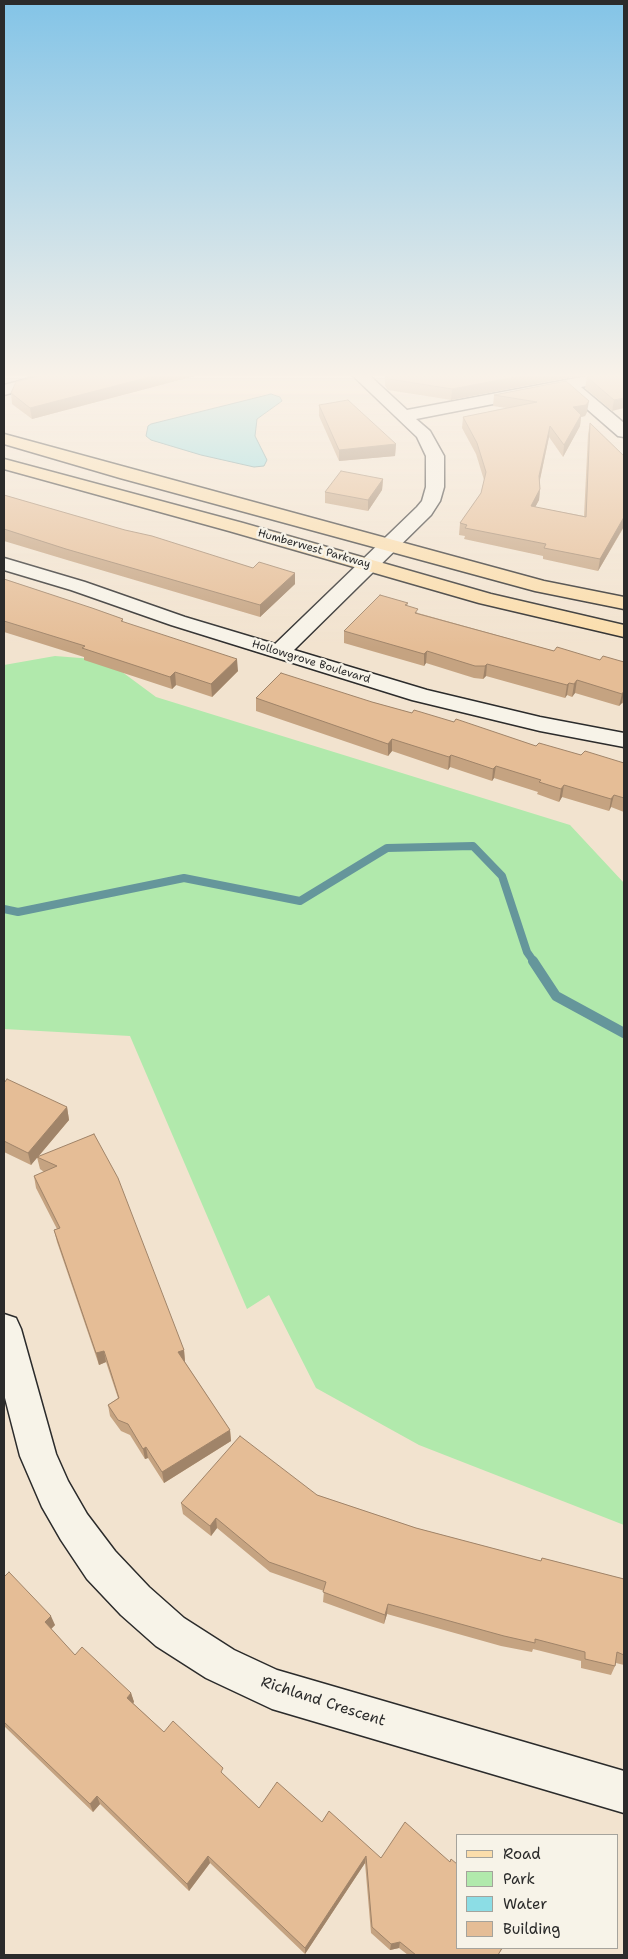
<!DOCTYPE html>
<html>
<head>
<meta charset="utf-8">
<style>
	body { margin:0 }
	#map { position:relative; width:628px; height:1959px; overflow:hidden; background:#f2e3cf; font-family:"Shantell Sans",sans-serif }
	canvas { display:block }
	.frame { position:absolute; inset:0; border:5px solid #2b2b2b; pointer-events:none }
	.legend { position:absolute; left:456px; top:1834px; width:162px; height:115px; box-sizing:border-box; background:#f7f3e8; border:1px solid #a5a39c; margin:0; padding:6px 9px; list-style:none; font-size:15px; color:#2b2b2b }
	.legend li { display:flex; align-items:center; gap:10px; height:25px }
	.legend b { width:25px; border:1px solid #a5a39c }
</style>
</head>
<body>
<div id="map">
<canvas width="628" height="1959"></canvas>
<div class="frame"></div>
<ul class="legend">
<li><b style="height:6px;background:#fbddab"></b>Road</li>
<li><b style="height:14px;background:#b1e9ac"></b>Park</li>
<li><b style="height:14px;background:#8cdde5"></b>Water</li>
<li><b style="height:14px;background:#e5bd96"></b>Building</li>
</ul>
</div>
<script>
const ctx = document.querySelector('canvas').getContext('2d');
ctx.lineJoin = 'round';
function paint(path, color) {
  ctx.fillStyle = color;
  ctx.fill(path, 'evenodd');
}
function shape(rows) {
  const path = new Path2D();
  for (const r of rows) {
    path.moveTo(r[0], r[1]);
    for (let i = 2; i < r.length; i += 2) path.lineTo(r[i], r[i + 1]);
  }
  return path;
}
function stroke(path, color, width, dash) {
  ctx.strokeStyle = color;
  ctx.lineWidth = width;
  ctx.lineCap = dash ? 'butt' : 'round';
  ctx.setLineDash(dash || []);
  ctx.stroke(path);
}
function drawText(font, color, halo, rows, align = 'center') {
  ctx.font = font + ' "Shantell Sans",sans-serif';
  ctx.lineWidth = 5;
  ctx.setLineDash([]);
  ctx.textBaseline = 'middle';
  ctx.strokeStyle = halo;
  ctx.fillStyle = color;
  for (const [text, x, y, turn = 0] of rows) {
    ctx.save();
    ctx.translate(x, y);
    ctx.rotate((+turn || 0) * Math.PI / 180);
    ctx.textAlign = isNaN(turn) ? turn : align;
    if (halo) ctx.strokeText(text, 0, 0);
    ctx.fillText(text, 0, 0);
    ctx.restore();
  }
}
paint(shape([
	[55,656,106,660,156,697,570,825,624,883,624,1525,419,1445,316,1388,269,1295,247,1309,130,1036,4,1029,4,665]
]), '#b1e9ac');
const water = shape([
	[271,394,280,397,282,401,257,419,255,436,267,460,264,466,254,467,201,455,151,440,146,436,148,426,151,424,271,394]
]);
paint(water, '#8cdde5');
stroke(water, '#65969b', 1);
stroke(shape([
	[4,909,18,912,184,878,300,901,387,848,473,846,502,876,527,952,534,962]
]), '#65969b', 8);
stroke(shape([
	[533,961,556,996,624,1033]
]), '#65969b', 10);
const minor = shape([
	[46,374,73,374,71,377,4,395,4,385,46,374],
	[351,374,368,374,407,410,598,374,624,374,624,379,581,387,624,423,624,437,618,436,565,390,416,419,430,431,444,456,444,487,440,501,431,515,294,650,427,690,540,717,624,733,624,747,540,731,412,700,171,625,71,590,4,570,4,558,85,582,185,617,275,644,417,507,422,501,426,487,426,456,417,437,351,374],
	[4,1314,16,1318,21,1329,56,1454,68,1481,87,1514,115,1551,149,1587,184,1618,234,1650,277,1670,624,1771,624,1813,272,1709,206,1678,156,1646,121,1615,87,1579,61,1540,42,1507,20,1456,4,1394,4,1314]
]);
const major = shape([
	[4,434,544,581,624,597,624,609,535,591,120,478,4,444,4,434],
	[4,459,243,523,491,594,624,625,624,637,479,603,229,531,4,469,4,459]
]);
stroke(minor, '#2b2b2b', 3);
stroke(major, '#2b2b2b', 3);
paint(minor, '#f7f3e8');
paint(major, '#fbddab');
paint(shape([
	[47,374,202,374,32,419,12,404,11,393],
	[392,374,587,374,451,400,388,390,385,386,385,375],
	[624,374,612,411,585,388,587,377],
	[566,381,587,412,585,416,581,417,580,426,563,457,549,437,540,480,540,489,539,500,535,507,584,516,588,434,590,423,624,456,624,527,598,571,543,559,543,556,464,539,465,536,459,535,460,523,481,493,484,480,476,454,462,428,463,417,506,408,493,406,494,395],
	[319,405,396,444,395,456,339,461,319,416],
	[383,479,382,490,368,511,325,503,325,492],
	[4,495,253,568,295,573,295,584,260,617,67,560,4,541],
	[4,579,123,619,123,622,238,671,212,697,176,685,172,689,84,660,84,657,4,632],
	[408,603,407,606,418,613,554,651,600,660,624,662,624,704,622,703,619,706,575,693,572,697,567,695,565,698,486,676,483,679,474,678,426,663,424,666,344,643,344,631],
	[256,698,372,702,412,713,454,722,536,746,581,755,624,763,624,812,611,807,609,811,562,797,559,802,537,794,538,792,494,778,492,781,450,767,448,770,392,751,388,756,256,711],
	[4,1083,67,1107,69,1120,38,1157,94,1134,184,1350,185,1362,230,1430,231,1441,164,1483,148,1458,145,1459,130,1435,121,1431,110,1416,108,1405,118,1398,106,1362,99,1365,57,1242,54,1230,57,1229,36,1188,34,1176,44,1172,40,1169,37,1157,31,1165,4,1152],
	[317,1495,416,1528,541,1561,542,1558,624,1579,624,1665,616,1663,615,1666,611,1675,581,1668,581,1661,533,1649,532,1652,501,1646,387,1614,384,1624,323,1602,324,1591,270,1572,217,1528,211,1536,183,1514,181,1503],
	[4,1577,55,1625,51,1629,75,1655,131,1693,134,1702,133,1703,164,1732,224,1775,259,1808,322,1822,329,1811,457,1948,503,1948,498,1955,408,1955,399,1948,390,1950,371,1933,365,1863,305,1954,210,1863,189,1891,100,1804,93,1812,4,1726]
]), '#c5a381');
paint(shape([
	[26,374,38,374,27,377],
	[161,374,202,374,32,419,30,408],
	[531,374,587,374,451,400,452,389],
	[624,398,624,408,612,411,614,400],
	[589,401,587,412,585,416,581,417,580,426,563,457,564,445,573,407],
	[550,426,549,437,538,488,539,476],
	[396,444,395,456,339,461,339,450],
	[383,479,382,490,368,511,368,500],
	[540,489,539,500,530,517,531,506],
	[624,517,624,526,598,571,600,559],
	[295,573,295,584,260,617,260,605],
	[427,651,426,663,424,666,424,654],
	[237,659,238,671,212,697,211,684],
	[487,664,486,676,483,679,485,666],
	[175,672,176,685,172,689,170,677],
	[577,680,575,693,572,697,574,684],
	[569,683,567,695,565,698,567,685],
	[624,691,622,703,619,706,622,694],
	[392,739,392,751,388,756,388,744],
	[451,755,450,767,448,770,449,757],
	[496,766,494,778,492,781,493,769],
	[564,785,562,797,559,802,561,789],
	[614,795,611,807,609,811,611,799],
	[67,1107,69,1120,31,1165,28,1153],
	[184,1350,185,1362,180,1363,178,1352],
	[104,1351,106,1362,99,1365,96,1353],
	[230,1430,231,1441,164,1483,162,1472],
	[146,1447,148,1458,145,1459,143,1449],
	[216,1518,217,1528,211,1536,210,1526],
	[388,1604,387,1614,384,1624,385,1615],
	[51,1616,55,1625,48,1632,45,1622],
	[131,1693,134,1702,130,1707,127,1698],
	[97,1796,100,1804,93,1812,90,1804],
	[208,1856,210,1863,189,1891,187,1884],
	[366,1856,365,1863,305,1954,305,1948],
	[400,1942,399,1948,390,1950,391,1944]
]), '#a08469');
const building = shape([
	[48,374,161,374,30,408,11,393,16,382,48,374],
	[392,374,531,374,452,389,389,379,385,375,392,374],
	[604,374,624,374,624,398,614,400,587,377,604,374],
	[566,381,589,401,586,405,573,407,581,415,564,445,550,426,539,476,540,489,531,506,586,517,590,423,624,456,624,517,600,559,544,548,546,544,465,528,467,525,460,523,481,493,486,472,477,443,463,417,537,402,494,395,566,381],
	[348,400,396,444,339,450,319,405,348,400],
	[341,471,383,479,368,500,325,492,341,471],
	[4,495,125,530,152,536,253,568,259,562,295,573,260,605,66,549,4,529,4,495],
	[4,579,92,608,123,619,121,621,237,659,211,684,175,672,170,677,82,648,85,646,4,621,4,579],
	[380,595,408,603,405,605,418,609,415,613,554,651,557,647,600,660,603,656,624,662,624,691,622,694,577,680,574,684,569,683,567,685,487,664,485,666,475,666,427,651,424,654,344,631,380,595],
	[281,673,372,702,412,713,414,710,454,722,456,719,536,746,539,743,581,755,585,751,624,763,624,798,614,795,611,799,564,785,561,789,539,782,541,780,496,766,493,769,451,755,449,757,392,739,388,744,256,698,281,673],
	[7,1079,67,1107,28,1153,4,1141,4,1083,7,1079],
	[94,1134,118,1178,184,1350,178,1352,230,1430,162,1472,146,1447,143,1449,128,1424,118,1420,108,1405,119,1398,104,1351,96,1353,54,1230,60,1228,34,1176,57,1166,37,1157,94,1134],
	[240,1436,317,1495,416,1528,541,1561,542,1558,624,1579,624,1655,617,1652,615,1666,585,1659,585,1652,535,1639,535,1643,504,1636,388,1604,385,1615,323,1592,326,1582,269,1562,216,1518,210,1526,181,1503,240,1436],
	[9,1572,51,1616,45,1622,75,1655,82,1647,131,1693,127,1698,164,1732,173,1721,223,1768,221,1772,259,1808,277,1782,322,1822,329,1811,381,1858,405,1822,450,1862,451,1859,457,1864,457,1948,502,1948,498,1955,416,1955,400,1942,391,1944,372,1927,366,1856,305,1948,208,1856,187,1884,97,1796,90,1804,4,1722,4,1577,9,1572]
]);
paint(building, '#e5bd96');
stroke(building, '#a08469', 1);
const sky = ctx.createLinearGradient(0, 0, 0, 648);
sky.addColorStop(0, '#83c4e7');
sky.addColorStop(0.58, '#f9f2e9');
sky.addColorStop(1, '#f9f2e900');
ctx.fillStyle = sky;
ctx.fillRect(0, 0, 628, 648);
drawText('11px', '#2b2b2b', '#f7f3e8', [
	["Humberwest Parkway",314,549,16],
	["Hollowgrove Boulevard",311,662,17]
]);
drawText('15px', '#2b2b2b', '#f7f3e8', [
	["Richland Crescent",323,1702,18]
]);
</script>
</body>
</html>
